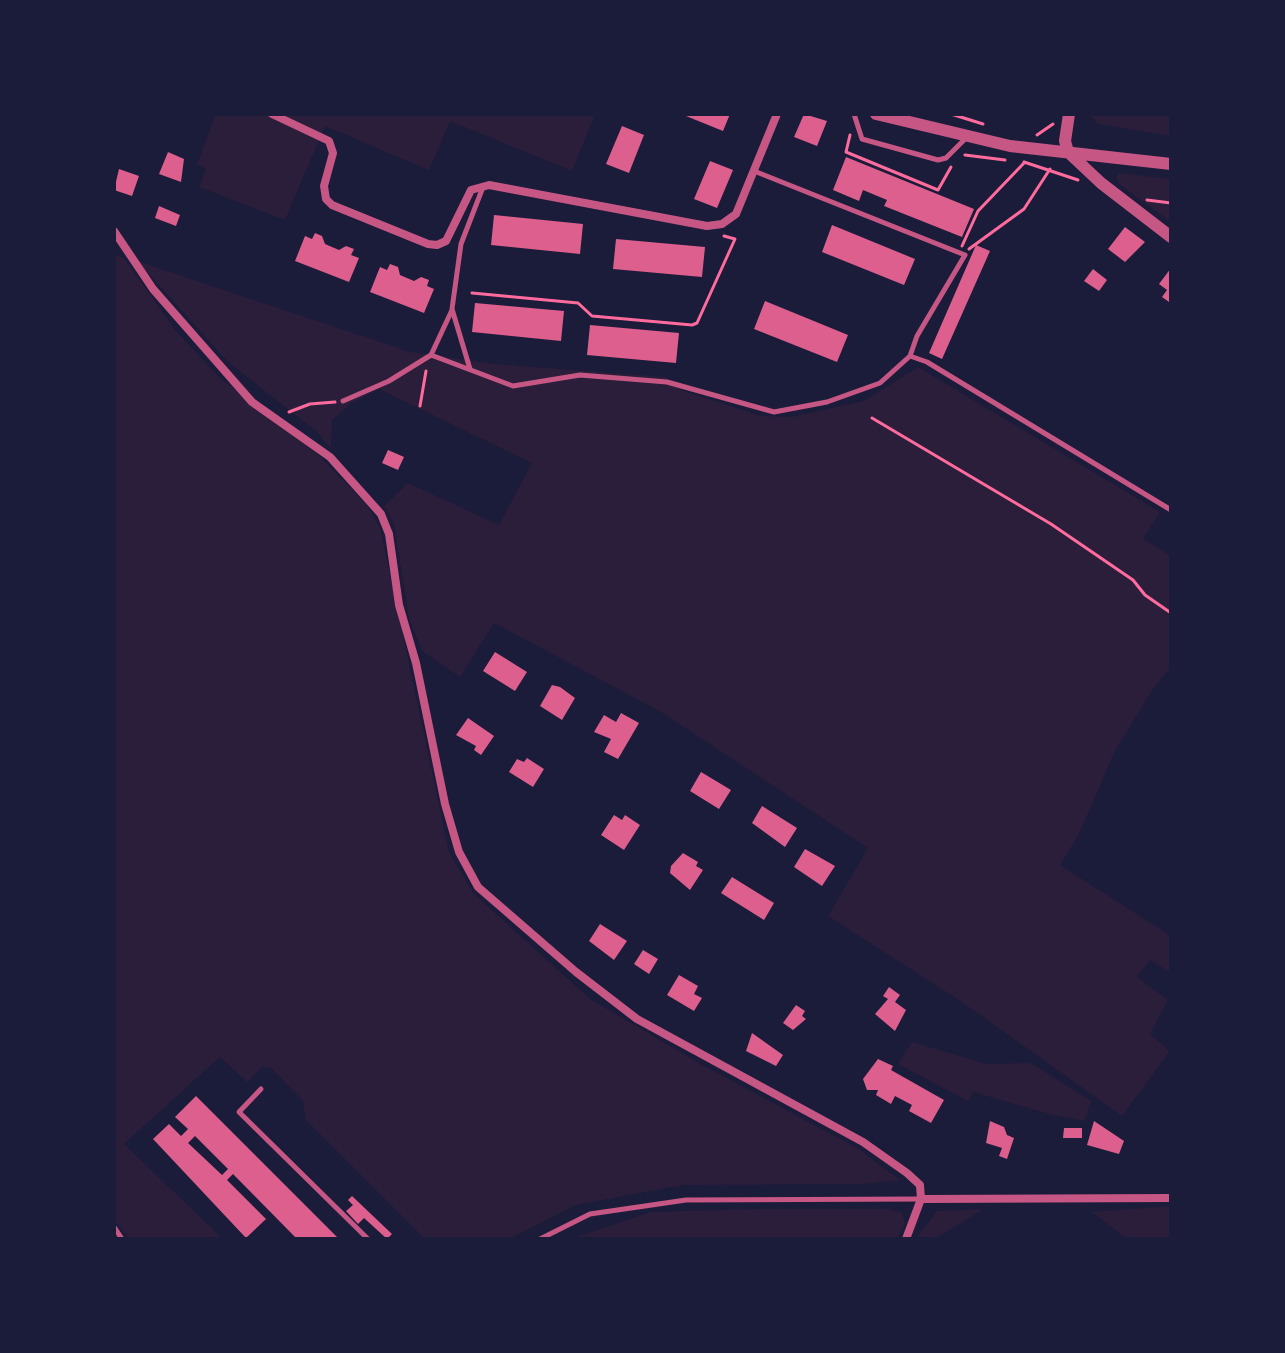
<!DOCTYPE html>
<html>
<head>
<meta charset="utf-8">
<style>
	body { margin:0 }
	#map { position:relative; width:1285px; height:1353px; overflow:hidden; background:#1b1b3a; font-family:"PT Sans Narrow",sans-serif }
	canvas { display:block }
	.frame { position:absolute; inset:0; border:116px solid #1b1b3a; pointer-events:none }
</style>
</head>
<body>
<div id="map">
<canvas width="1285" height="1353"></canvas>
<div class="frame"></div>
</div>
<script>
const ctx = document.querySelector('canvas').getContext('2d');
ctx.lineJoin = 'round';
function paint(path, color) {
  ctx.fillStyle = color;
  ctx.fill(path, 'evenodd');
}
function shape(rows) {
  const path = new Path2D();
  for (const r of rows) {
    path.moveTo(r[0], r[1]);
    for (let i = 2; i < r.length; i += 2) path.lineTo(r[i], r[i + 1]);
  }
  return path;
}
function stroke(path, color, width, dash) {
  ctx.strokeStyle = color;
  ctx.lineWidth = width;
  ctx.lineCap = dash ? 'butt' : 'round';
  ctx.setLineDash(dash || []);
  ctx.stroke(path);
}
paint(shape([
	[216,114,595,114,572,171,450,121,429,170,325,126,285,220,199,187,206,169,197,164],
	[1171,114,1171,136,1099,124,1089,115],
	[1119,173,1171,179,1171,222,1119,184,1116,177],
	[114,254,124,258,176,331,222,380,285,421,367,505,380,528,449,852,474,894,590,999,697,1062,857,1148,900,1180,865,1184,683,1185,576,1205,509,1239,425,1239,306,1120,303,1101,271,1068,262,1067,247,1082,220,1057,124,1144,223,1239,129,1239,114,1219],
	[137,261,411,352,494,364,666,377,681,390,761,416,792,417,864,401,918,367,1160,512,1143,539,1171,556,1171,672,1168,670,1151,692,1115,751,1078,836,1060,865,1171,936,1171,973,1150,960,1137,977,1168,1000,1150,1034,1170,1051,1122,1116,962,1002,828,916,868,848,661,712,494,623,460,677,422,651,409,618,394,524,384,506,408,483,499,525,532,463,379,389,351,403,332,420,331,448,316,431,228,362],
	[912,1042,987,1064,1031,1063,1091,1101,1085,1121,1053,1115,973,1092,968,1101,898,1064],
	[1171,1206,1171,1239,1127,1239,1092,1212],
	[756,1209,889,1209,902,1213,905,1223,897,1239,571,1239,651,1212],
	[983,1209,935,1239,916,1239,937,1211]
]), '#2a1e3b');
paint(shape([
	[681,114,730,114,723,131],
	[804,114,827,121,817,146,794,137],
	[622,126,644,135,629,173,606,164],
	[168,152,184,159,181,182,159,174],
	[846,157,974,209,962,237,884,206,887,200,863,190,859,201,833,190],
	[710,161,733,170,717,208,694,199],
	[119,169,139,176,132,196,114,190],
	[159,206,180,215,176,226,155,218],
	[494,215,583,224,580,254,491,245],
	[832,225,915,259,904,285,822,252],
	[1125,227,1145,242,1125,262,1108,249],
	[315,233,322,236,325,244,339,250,346,246,354,249,351,255,359,258,349,282,295,261,305,236,312,239],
	[616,239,705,247,702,277,613,269],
	[976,245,990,251,942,359,929,353],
	[390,264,398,267,400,275,414,281,421,277,429,280,427,286,434,289,424,313,370,292,380,267,387,270],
	[1171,268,1171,299,1169,302,1162,297,1167,290,1159,284],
	[1093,269,1107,280,1099,291,1084,281],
	[765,301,848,335,837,362,754,329],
	[475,303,564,311,561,341,472,332],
	[590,325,679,333,676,363,587,355],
	[388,450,404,457,398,470,382,463],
	[495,652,527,672,515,691,483,671],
	[552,685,560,687,575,698,562,720,540,706],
	[621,713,639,723,618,759,604,752,611,739,594,732,604,715,616,722],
	[468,718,494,736,481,755,474,750,476,746,456,735],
	[527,758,544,769,533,787,509,772,517,759,524,762],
	[701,772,731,790,719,809,690,791],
	[762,806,797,828,785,847,752,823],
	[614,815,622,820,625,815,640,825,624,850,601,835],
	[805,849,835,866,822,886,794,867],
	[683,853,698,862,696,866,703,870,690,890,670,873,671,866],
	[732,877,774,903,764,920,721,893],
	[600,924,627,941,614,960,589,941],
	[643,950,658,959,649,974,634,964],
	[679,975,698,986,694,994,702,998,694,1011,667,995],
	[889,987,900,995,895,1002,906,1010,895,1031,875,1014,888,999,883,996],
	[796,1005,805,1011,802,1016,806,1019,793,1030,783,1023],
	[752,1033,783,1055,776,1066,746,1051],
	[878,1059,893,1066,891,1070,944,1100,931,1123,909,1111,912,1105,895,1096,891,1104,876,1095,878,1090,867,1090,863,1079],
	[196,1096,339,1239,297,1239,233,1174,227,1180,266,1219,246,1238,153,1139,169,1124,181,1136,188,1129,175,1117],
	[195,1136,228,1169,222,1175,188,1143],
	[990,1121,1004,1127,1007,1135,1014,1138,1007,1159,999,1156,1002,1148,986,1143],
	[1094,1121,1124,1141,1119,1154,1087,1145],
	[1064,1128,1082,1128,1082,1138,1063,1138],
	[352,1196,392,1234,387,1239,364,1218,358,1224,346,1211,353,1205,348,1200]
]), '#dd5f8e');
stroke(shape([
	[951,114,983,124],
	[850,135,846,152,938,190,951,167],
	[1037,135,1053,124],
	[965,155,1005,160],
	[1024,162,1078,180],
	[1147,200,1171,203],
	[962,246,978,211,1024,163],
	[969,249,1024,209,1050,169],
	[472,293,578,303,592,316,692,325,697,323,735,239,724,236],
	[420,406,426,371],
	[289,412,310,404,335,402],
	[872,418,1051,524,1133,580,1145,595,1171,613]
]), '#ff6b9d', 3);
stroke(shape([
	[854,114,862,139,938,160,946,158,966,138],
	[431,355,513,386,580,375,667,382,774,412,827,402,880,383,910,356,917,336,965,255,754,171],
	[910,356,927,362,1171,510],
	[470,369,452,309,461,244,483,187],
	[343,401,389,381,431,355,452,310],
	[261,1089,239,1112,368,1239],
	[114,1227,122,1239],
	[540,1239,590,1214,686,1200,921,1199]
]), '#c65784', 5);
stroke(shape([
	[272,114,329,141,333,153,324,186,326,199,332,205,428,244,437,245,446,241,471,190,489,185,707,226,722,224,736,214,777,114],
	[114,231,153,289,252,402,330,457,381,514,389,534,399,605,416,663,445,804,459,852,478,887,576,972,637,1019,863,1142,907,1173,920,1185,921,1199,906,1239],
	[921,1199,1171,1198]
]), '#c65784', 8);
stroke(shape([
	[876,114,1010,146,1171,164],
	[1069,114,1065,141,1068,152,1101,183,1171,237]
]), '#c65784', 12);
</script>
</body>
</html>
